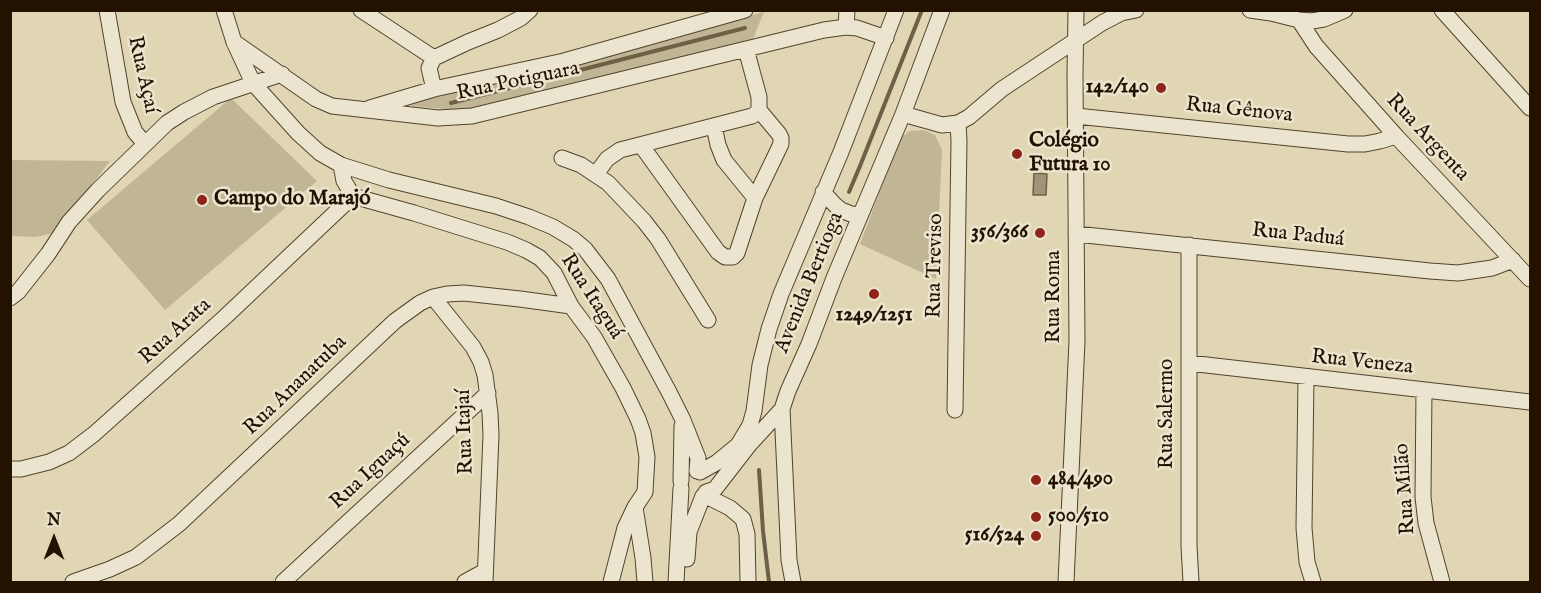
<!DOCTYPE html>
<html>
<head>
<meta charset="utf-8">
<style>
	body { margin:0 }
	#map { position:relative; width:1541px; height:593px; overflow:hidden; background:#e0d6b4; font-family:"IM FELL English",serif }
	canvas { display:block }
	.frame { position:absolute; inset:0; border:12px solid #231200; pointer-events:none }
	.north { position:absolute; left:24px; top:509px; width:60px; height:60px; -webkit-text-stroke:4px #ebe4ce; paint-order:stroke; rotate:0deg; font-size:16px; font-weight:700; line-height:24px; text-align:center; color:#231200 }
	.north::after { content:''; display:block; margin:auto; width:21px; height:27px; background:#231200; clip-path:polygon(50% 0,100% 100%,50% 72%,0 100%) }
</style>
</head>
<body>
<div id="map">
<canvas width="1541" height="593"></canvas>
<div class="frame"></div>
<div class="north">N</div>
</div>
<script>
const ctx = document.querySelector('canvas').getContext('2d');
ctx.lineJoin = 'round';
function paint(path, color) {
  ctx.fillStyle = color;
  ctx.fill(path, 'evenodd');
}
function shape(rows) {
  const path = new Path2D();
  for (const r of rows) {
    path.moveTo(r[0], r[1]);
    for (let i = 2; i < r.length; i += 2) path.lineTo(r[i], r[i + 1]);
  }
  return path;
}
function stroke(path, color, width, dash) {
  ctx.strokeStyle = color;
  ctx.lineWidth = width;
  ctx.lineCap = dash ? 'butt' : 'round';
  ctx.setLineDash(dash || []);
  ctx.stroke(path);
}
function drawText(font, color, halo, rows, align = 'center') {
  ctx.font = font + ' "IM FELL English",serif';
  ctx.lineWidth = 5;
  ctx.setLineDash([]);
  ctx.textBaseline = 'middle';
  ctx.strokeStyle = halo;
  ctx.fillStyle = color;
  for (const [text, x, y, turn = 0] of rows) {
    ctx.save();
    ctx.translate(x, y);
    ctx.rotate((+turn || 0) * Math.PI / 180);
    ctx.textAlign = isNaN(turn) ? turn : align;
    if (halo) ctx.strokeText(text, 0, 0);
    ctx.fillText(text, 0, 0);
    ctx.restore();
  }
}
paint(shape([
	[764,12,752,41,468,111,411,106,418,101],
	[231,98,317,181,165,310,87,220],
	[924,130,935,135,942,150,936,279,860,244,900,138,910,131],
	[11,160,110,161,54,233,35,237,11,236]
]), '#c0b595');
const water = shape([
	[1034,173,1047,174,1046,195,1033,195,1034,173]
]);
paint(water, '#a09377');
stroke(water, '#6e5f47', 1.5);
stroke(shape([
	[451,103,745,28],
	[849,192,860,166,922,10],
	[759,470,763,531,769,582]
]), '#6e5f47', 4);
const minor = shape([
	[107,10,123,102,135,132,145,144],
	[224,10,234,42,253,83,298,133,320,153,341,165,389,180,496,206,529,217,553,227,573,239,585,249,608,279,669,392,683,420,698,458,697,471],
	[361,10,434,58],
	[1250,10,1271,13,1299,20,1312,21,1324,19,1345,10],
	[1442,10,1530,108],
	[1299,20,1316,46,1396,136,1530,279],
	[846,27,847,10],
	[234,42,316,99,332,106,438,118,472,116,824,30,846,27,857,28,886,38],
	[434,89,429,68,434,58,468,42,498,30,521,18,530,10],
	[370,108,434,89,564,61,745,10],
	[903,114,942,125,958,123,969,117,1002,89,1102,23,1121,13,1136,10],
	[1076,116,1348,144,1365,144,1380,141,1396,136],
	[714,126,718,145,724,160,755,198],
	[641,145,718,252,725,257,733,257,737,253,755,198,781,144,781,138,779,134,759,110],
	[562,158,581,165,608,183,644,221,658,239,708,320],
	[341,165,344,181,353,196,414,213,507,242,526,250,540,258,554,273,571,306,594,337,623,388,638,419,643,433,647,457,645,492,635,507,625,528,611,582],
	[596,174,607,159,620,150,752,116,757,113,759,110,759,97,746,49],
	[823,192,835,205,841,210,851,214,860,215],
	[1076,234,1430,271,1458,273,1492,268,1513,260],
	[1189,245,1189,546,1191,582],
	[433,297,473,347,481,362,485,375,490,413,491,435,485,582],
	[10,298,18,292,48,254,69,222,98,190,167,123,184,112,213,97,282,74],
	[1189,363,1530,402],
	[1306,378,1304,528,1307,562,1313,582],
	[1424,390,1423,497,1426,523,1442,582],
	[955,410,959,141,958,123],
	[10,469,21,469,49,462,69,453,94,434,225,317,353,196],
	[700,472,716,463,738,445,750,425,754,411,760,365,769,329,781,294,841,152,896,10],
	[681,481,682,426],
	[706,492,715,489,749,445,782,409],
	[704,495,730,508,743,519,747,534,748,582],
	[635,507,643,558,645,582],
	[687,559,689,532,703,496],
	[73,582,110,569,136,557,179,524,395,321,420,303,433,297,447,294,464,293,520,299,571,306],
	[283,582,488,393],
	[465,582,485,571],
	[676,582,681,488],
	[793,582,789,560,782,409,788,391,809,344,834,278,903,114,942,10],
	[1066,582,1077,341,1075,74,1076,10]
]);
stroke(minor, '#52432d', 17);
stroke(minor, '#ebe4ce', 15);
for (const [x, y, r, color] of [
	[1161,88,6,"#8f2418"],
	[1017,154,6,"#8f2418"],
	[202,200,6,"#8f2418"],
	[1040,233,6,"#8f2418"],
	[874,294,6,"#8f2418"],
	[1036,480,6,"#8f2418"],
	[1036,517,6,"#8f2418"],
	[1036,536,6,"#8f2418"]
]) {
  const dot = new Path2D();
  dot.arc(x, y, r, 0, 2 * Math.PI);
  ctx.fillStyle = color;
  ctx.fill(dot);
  stroke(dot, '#ebe4ce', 2);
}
drawText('21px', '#231200', '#ebe4ce', [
	["Rua Açaí",142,75,77],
	["Rua Potiguara",518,82,-12],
	["Rua Gênova",1239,111,6],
	["Rua Argenta",1427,138,47],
	["Rua Paduá",1298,236,6],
	["Rua Treviso",936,266,-89],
	["Avenida Bertioga",810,283,-68],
	["Rua Itaguá",591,297,57],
	["Rua Roma",1055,297,-90],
	["Rua Arata",176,332,-42],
	["Rua Veneza",1362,363,6],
	["Rua Ananatuba",296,386,-44],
	["Rua Salermo",1168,414,-90],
	["Rua Itajaí",466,432,-92],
	["Rua Iguaçú",371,472,-43],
	["Rua Milão",1406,489,-94]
]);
drawText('bold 21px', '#231200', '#ebe4ce', [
	["142/140",1149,88,"right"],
	["Colégio",1029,142],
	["Futura 10",1029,166],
	["Campo do Marajó",214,200],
	["356/366",1028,233,"right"],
	["1249/1251",874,316,"center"],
	["484/490",1048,480],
	["500/510",1048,517],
	["516/524",1024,536,"right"]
], 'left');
</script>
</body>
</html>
